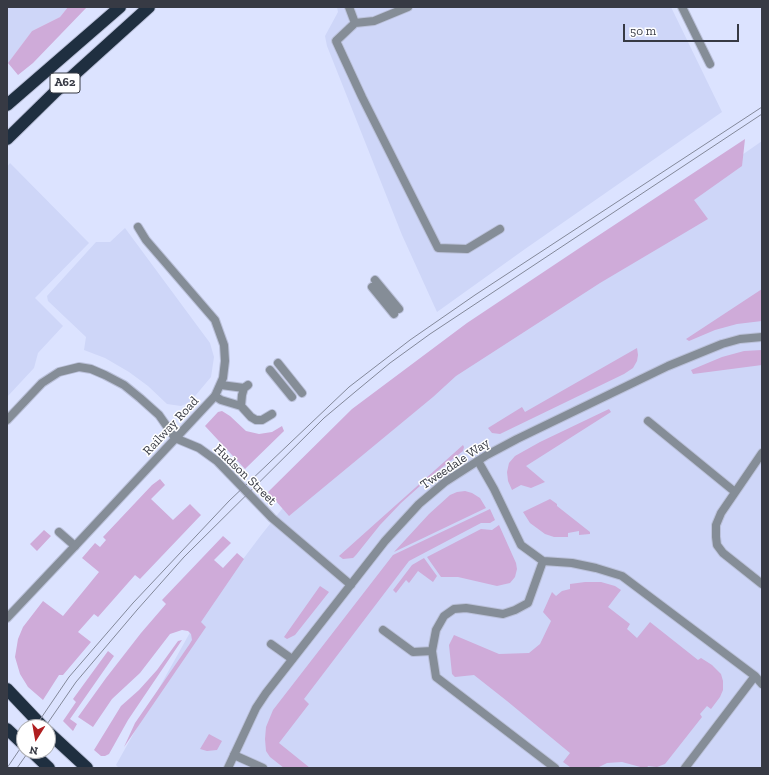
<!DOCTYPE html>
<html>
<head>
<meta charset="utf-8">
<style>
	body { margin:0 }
	#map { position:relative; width:769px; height:775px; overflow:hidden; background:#dce3ff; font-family:"Zilla Slab",serif }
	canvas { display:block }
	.frame { position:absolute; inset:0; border:8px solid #373a44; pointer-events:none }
	.north { position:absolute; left:16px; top:719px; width:40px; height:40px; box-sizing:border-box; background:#fff; border:1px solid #afb0b4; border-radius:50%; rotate:191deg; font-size:11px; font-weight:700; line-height:16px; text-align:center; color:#373a44 }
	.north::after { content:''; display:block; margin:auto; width:14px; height:18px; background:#b01f21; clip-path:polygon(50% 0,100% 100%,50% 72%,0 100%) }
	.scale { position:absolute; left:623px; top:24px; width:116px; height:18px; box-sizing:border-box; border:2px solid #373a44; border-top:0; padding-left:5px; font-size:12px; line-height:14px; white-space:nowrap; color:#373a44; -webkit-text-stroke:3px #fff; paint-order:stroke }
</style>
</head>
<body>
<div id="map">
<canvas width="769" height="775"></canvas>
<div class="frame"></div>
<div class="north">N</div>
<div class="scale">50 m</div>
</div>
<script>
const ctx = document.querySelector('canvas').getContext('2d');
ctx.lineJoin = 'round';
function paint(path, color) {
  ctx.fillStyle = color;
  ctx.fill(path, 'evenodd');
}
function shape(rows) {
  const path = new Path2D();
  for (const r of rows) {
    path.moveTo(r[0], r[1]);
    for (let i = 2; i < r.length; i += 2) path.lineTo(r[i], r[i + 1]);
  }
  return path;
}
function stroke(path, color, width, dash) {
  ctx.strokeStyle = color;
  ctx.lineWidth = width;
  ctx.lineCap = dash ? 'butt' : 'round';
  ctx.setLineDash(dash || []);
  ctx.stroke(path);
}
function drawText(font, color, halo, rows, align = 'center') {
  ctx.font = font + ' "Zilla Slab",serif';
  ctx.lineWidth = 3;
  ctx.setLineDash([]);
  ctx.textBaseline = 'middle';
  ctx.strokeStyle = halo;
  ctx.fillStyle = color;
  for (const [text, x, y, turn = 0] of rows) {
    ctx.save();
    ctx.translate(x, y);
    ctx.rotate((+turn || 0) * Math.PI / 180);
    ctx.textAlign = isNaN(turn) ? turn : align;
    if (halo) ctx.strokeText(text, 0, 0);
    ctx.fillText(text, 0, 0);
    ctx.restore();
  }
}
paint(shape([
	[7,7,68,7,60,17,32,31,8,63],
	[337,7,671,7,722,112,525,249,437,312,402,235,327,46,325,36,338,12],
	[762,141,762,768,119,768,116,765,197,620,262,534,341,435],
	[10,163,89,243,35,298,63,326,38,353,34,368,7,397,7,167],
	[125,228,210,343,214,357,211,377,190,402,181,406,167,404,148,386,129,372,105,358,84,350,86,337,48,301,47,296,96,242,110,242]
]), '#ced6f8');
paint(shape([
	[68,7,87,7,33,63,18,75,8,63,32,31,60,17],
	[745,139,742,166,694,200,708,219,600,283,456,376,433,397,289,516,268,492,352,409,467,323,587,243],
	[762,289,762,321,737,324,715,330,689,341,686,339],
	[637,348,638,355,637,361,633,368,624,374,500,434,492,433,488,428,522,407,525,412],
	[762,350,762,365,693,374,691,370,722,357,744,351],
	[609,409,611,412,526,466,545,482,531,488,521,485,512,490,508,481,507,472,509,463,515,456,540,442],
	[222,411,230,416,246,431,259,434,272,432,282,426,284,431,245,469,205,426,218,412],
	[463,445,464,447,463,451,430,477,401,503,380,525,356,555,353,558,343,559,339,556],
	[160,479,165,485,151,499,173,520,190,504,201,515,140,579,135,575,98,617,94,614,78,632,91,642,63,675,59,675,43,700,28,687,20,674,15,657,18,639,23,627,43,601,63,616,99,572,82,558,95,543,100,547,106,540,103,537,152,485],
	[465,491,472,493,480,498,486,508,394,552,429,514,450,495,457,492],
	[550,499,557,504,557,506,590,532,590,534,579,535,579,531,568,533,568,537,554,537,545,534,530,523,523,512],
	[490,509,495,520,490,523,481,523,409,561,304,699,309,704,279,743,310,768,284,768,270,757,266,751,265,739,266,727,273,710,393,555],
	[499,525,516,563,517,569,515,577,510,583,497,586,458,577,441,577,427,557,481,529,492,530],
	[44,530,51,536,37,551,30,544],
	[223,536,231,543,214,560,223,568,237,553,244,559,201,622,206,627,124,747,135,723,189,645,192,640,191,634,188,631,182,630,170,634,140,673,112,699,93,727,78,717,106,678,141,633,166,604,162,600],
	[424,558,437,576,433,582,418,571,409,583,406,580,396,593,393,590,412,565],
	[585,582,601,582,615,586,621,590,608,607,630,624,627,629,637,638,650,622,698,660,701,658,712,665,721,674,723,681,723,690,720,697,711,709,707,706,700,714,702,717,665,764,657,767,648,766,647,768,644,768,622,762,607,763,597,768,570,767,563,762,570,753,507,701,474,675,455,677,452,674,449,645,454,635,499,654,529,653,540,644,551,621,543,612,552,592,556,596,562,591,570,589,570,584],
	[320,586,329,592,295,635,287,639,284,637],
	[182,640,128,720,109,754,105,756,101,756,94,750,121,706,139,690,157,670,178,641],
	[108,651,114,656,70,719,77,724,73,731,63,721,76,702,73,699],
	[209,734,222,741,217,750,207,751,200,749]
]), '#cfabd9');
const lane = shape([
	[349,7,355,23,336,41,362,97,438,248,467,249,500,229],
	[355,23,374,21,408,7],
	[375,280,399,309],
	[372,287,394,314],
	[278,363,302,393],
	[270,370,292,397],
	[221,385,244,388,248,385],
	[215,396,221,400,241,406,251,417,256,420,262,420,272,414],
	[241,406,242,395,244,388],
	[648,421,735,492],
	[762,453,721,513,716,525,716,537,717,545,723,553,762,584],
	[478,461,494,489,521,545,543,561,572,563,596,568,622,576,755,676,762,684],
	[59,532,75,546],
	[543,561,528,603,515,610,503,614,466,608,454,609,444,616,436,630,432,651,436,677,555,768],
	[383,630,413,652,432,651],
	[271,644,292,659],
	[234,755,263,768],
	[685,768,755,676]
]);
const street = shape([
	[682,7,710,64],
	[7,420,42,383,59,372,79,367,91,369,105,375,124,385,140,398,159,415,175,438,199,448,217,461,272,518,351,585],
	[7,618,75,546,215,396,223,378,225,361,224,345,215,320,146,240,138,227],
	[228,768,256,708,266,693,385,541,419,504,445,482,487,455,517,439,668,366,722,344,740,339,762,337]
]);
const highway = shape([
	[7,105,120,7],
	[7,139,56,91,149,7],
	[7,689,43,727],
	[7,729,24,745],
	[48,732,87,768],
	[31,751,49,768]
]);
stroke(lane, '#bbc1da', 10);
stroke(street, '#bbc1da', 10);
stroke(highway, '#bbc1da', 14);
stroke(lane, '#858d97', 8);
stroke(street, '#858d97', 8);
stroke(highway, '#1f2f40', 12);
stroke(shape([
	[35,727,69,677,133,603,229,501,349,387,410,340,475,295,762,107],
	[45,727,76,682,137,610,184,557,324,418,355,392,390,363,430,334,762,114],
	[7,768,24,743],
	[17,768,29,751]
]), '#83889a', 1);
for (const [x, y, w] of [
	[65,83,30]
]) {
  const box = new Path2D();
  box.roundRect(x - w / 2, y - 10, w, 20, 3);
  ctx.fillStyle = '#fff';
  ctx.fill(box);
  stroke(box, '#373a44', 1);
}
drawText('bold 12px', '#373a44', null, [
	["A62",65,83]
]);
drawText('13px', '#373a44', '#fff', [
	["Railway Road",171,426,-47],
	["Tweedale Way",455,464,-34],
	["Hudson Street",245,475,44]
]);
</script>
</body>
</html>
